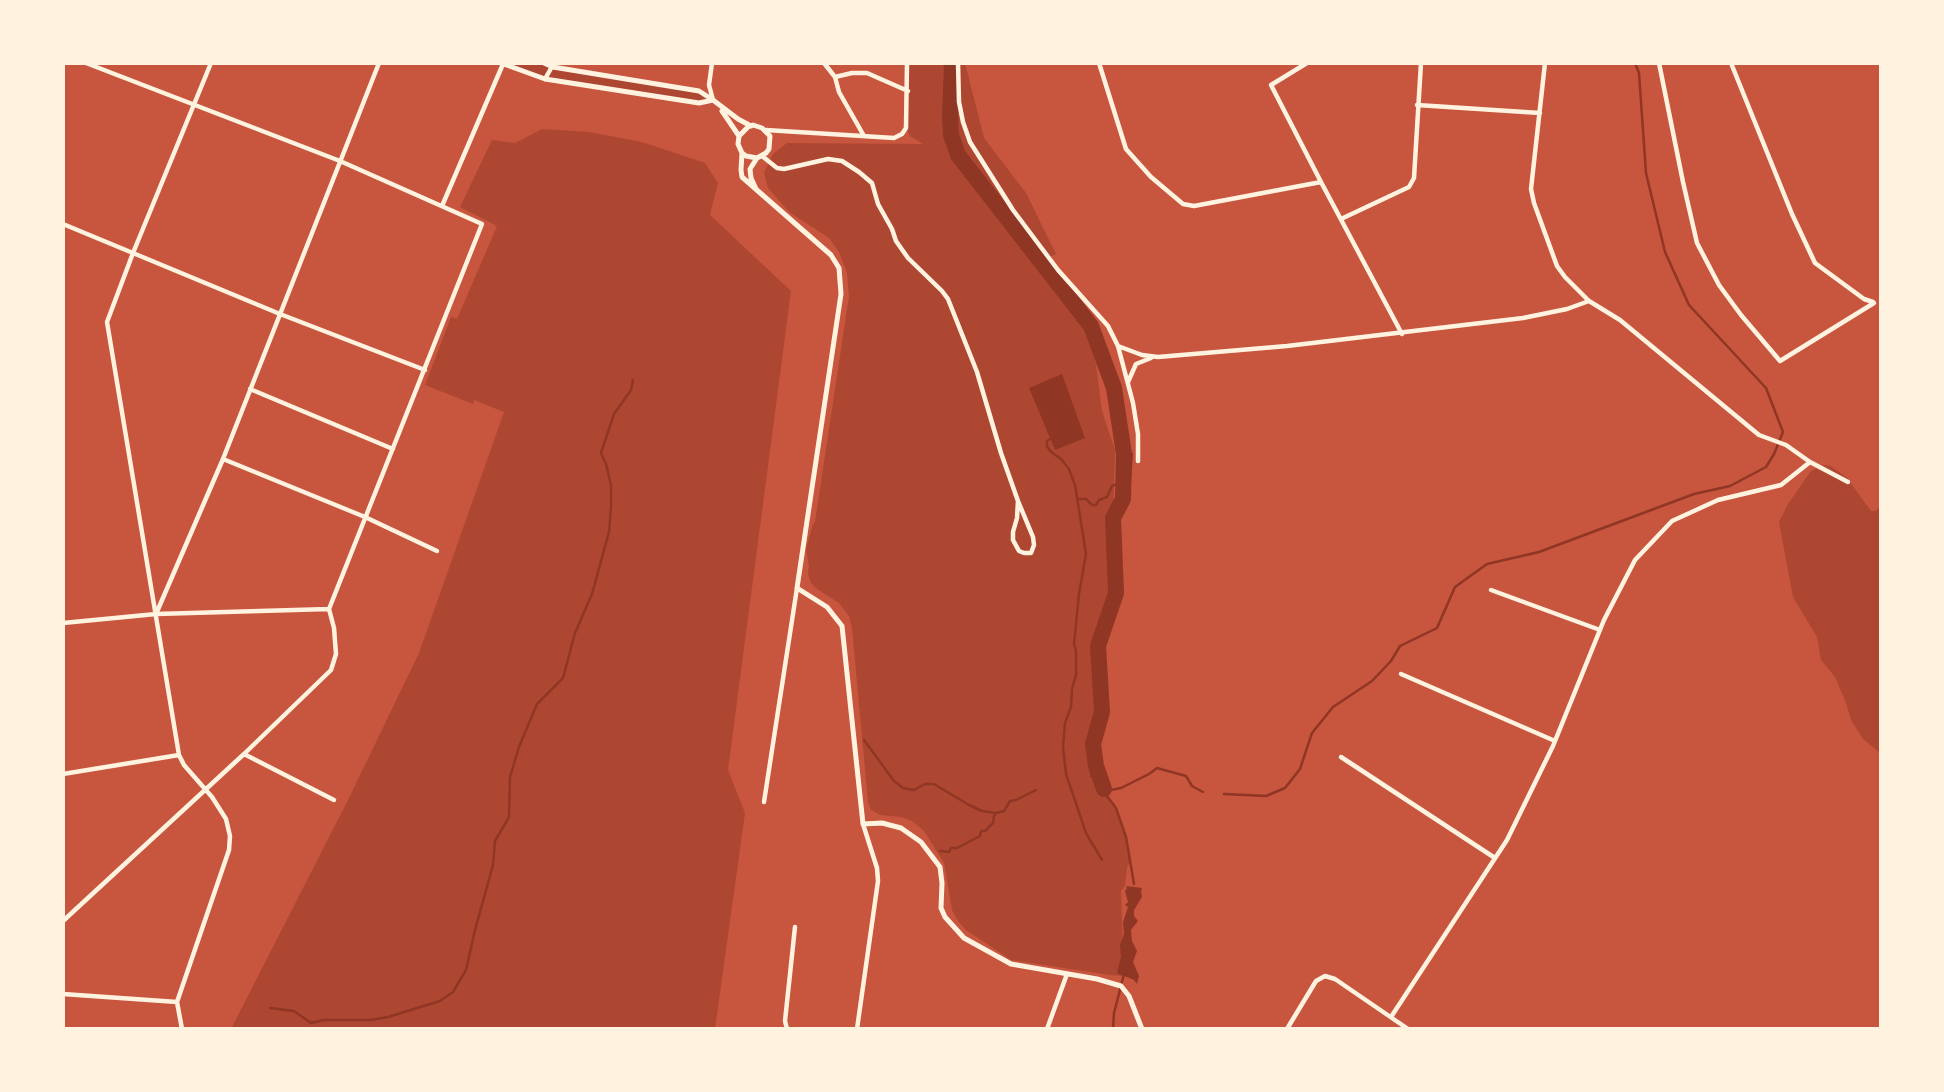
<!DOCTYPE html>
<html>
<head>
<meta charset="utf-8">
<style>
	body { margin:0 }
	#map { position:relative; width:1944px; height:1092px; overflow:hidden; background:#c8553d; font-family:Inter,sans-serif }
	canvas { display:block }
	.frame { position:absolute; inset:0; border:65px solid #fff3e0; pointer-events:none }
</style>
</head>
<body>
<div id="map">
<canvas width="1944" height="1092"></canvas>
<div class="frame"></div>
</div>
<script>
const ctx = document.querySelector('canvas').getContext('2d');
ctx.lineJoin = 'round';
function paint(path, color) {
  ctx.fillStyle = color;
  ctx.fill(path, 'evenodd');
}
function shape(rows) {
  const path = new Path2D();
  for (const r of rows) {
    path.moveTo(r[0], r[1]);
    for (let i = 2; i < r.length; i += 2) path.lineTo(r[i], r[i + 1]);
  }
  return path;
}
function stroke(path, color, width, dash) {
  ctx.strokeStyle = color;
  ctx.lineWidth = width;
  ctx.lineCap = dash ? 'butt' : 'round';
  ctx.setLineDash(dash || []);
  ctx.stroke(path);
}
paint(shape([
	[505,63,544,63,699,91,713,100,699,103,545,79],
	[907,63,965,63,984,138,1026,193,1056,254,1041,261,1026,252,1091,326,1102,411,1115,450,1113,518,1116,593,1098,646,1102,712,1093,745,1096,766,1104,792,1116,808,1126,837,1130,863,1127,867,1125,886,1121,891,1124,976,1110,975,1011,960,966,930,958,921,952,910,944,863,924,831,912,821,901,817,880,815,871,810,868,802,852,628,849,616,839,603,817,589,811,583,808,574,809,566,806,549,813,524,815,522,849,296,847,273,839,252,829,238,789,212,768,188,764,173,773,154,787,143,923,144,910,136,906,128],
	[542,129,589,132,642,142,705,163,718,183,710,215,791,291,728,770,745,813,715,1029,231,1029,348,800,419,653,504,412,474,400,473,404,425,385,451,317,457,319,497,226,460,207,492,140,515,143],
	[1823,465,1831,466,1847,478,1871,511,1875,511,1881,506,1881,754,1863,739,1851,720,1846,703,1835,677,1821,660,1817,637,1793,597,1779,522,1788,504,1811,471]
]), '#ae4732');
paint(shape([
	[1062,374,1085,438,1055,450,1029,388],
	[1118,453,1133,453,1130,500,1118,497],
	[1126,886,1142,888,1141,892,1142,897,1134,910,1134,916,1138,921,1131,930,1132,941,1137,951,1133,962,1139,976,1137,984,1134,980,1117,973,1121,957,1120,945,1124,934,1123,922,1128,907,1125,905,1128,902,1125,891,1127,888]
]), '#8f3625');
stroke(shape([
	[1053,437,1047,441,1047,446,1051,452,1061,459,1069,469,1075,485,1086,554,1079,594,1074,644,1076,651,1076,675,1072,689,1071,707,1065,723,1063,747,1066,774,1086,833,1102,860],
	[1077,499,1086,499,1092,505,1096,505,1099,500,1107,497,1112,486,1120,483],
	[864,740,894,781,903,788,914,790,925,784,934,784,969,805,982,811,996,813],
	[1091,776,1095,774,1096,766],
	[1104,789,1111,790,1121,788,1149,774,1157,768,1186,776,1192,786,1203,792],
	[1104,789,1104,792,1116,808,1126,837,1134,884],
	[1224,794,1266,796,1285,788,1300,769,1312,733,1333,707,1372,681,1391,661,1400,646,1437,628,1455,587,1487,564,1539,552,1694,494,1730,486,1766,467,1774,454,1783,432,1766,388,1689,305,1665,252,1646,173,1639,73,1635,63],
	[940,851,949,852,951,848,957,848,980,836,981,831,985,831,993,823,994,816,996,813,1004,811,1010,801,1016,800,1036,790],
	[270,1008,294,1011,311,1023,324,1020,371,1020,388,1017,440,1001,453,992,466,970,475,930,493,865,495,841,509,817,510,777,519,747,537,704,563,678,575,633,592,594,609,532,611,506,611,485,606,464,601,453,614,414,631,390,633,380],
	[1113,1029,1114,1013,1124,974]
]), '#8f3625', 2.5);
stroke(shape([
	[952,63,950,117,951,135,958,155,1091,326,1114,388,1124,454,1123,499,1113,518,1116,593,1098,646,1102,712,1093,744,1096,766,1104,789]
]), '#8f3625', 16);
stroke(shape([
	[86,63,340,161,482,224,329,609],
	[712,63,709,85,713,100],
	[824,63,835,77,839,92,864,136],
	[958,63,959,102,963,122,970,142,1013,210,1058,270,1108,326,1118,346,1142,355,1158,357,1287,346,1523,318,1567,309,1589,301],
	[1099,63,1126,149,1151,177,1183,204,1194,206,1321,182],
	[1307,63,1271,85,1321,182,1402,334],
	[1545,63,1531,189,1534,203,1557,266,1565,277,1589,301,1620,320,1759,435,1786,445,1810,462,1848,482],
	[1659,63,1683,182,1697,243,1719,285,1741,315,1780,361,1874,303],
	[1731,63,1792,214,1815,263,1864,299,1873,302],
	[835,77,852,73,867,73,908,91],
	[545,79,554,63],
	[1417,105,1540,113],
	[766,130,894,138,902,134,906,128,907,63],
	[762,156,777,168,784,169,828,159,842,161,859,172,872,183,878,204,892,229,896,241,908,258,942,291,948,299,977,372,1001,453,1018,501,1033,537,1034,545,1031,553,1024,553,1019,551,1013,540,1013,532,1017,518,1018,501],
	[442,206,503,64],
	[1341,219,1409,187,1414,178,1421,63],
	[63,224,280,314,425,370],
	[1118,346,1133,403,1138,434,1138,461],
	[1128,382,1136,364,1151,358],
	[250,389,393,449],
	[223,459,365,517,437,551],
	[1491,590,1600,630],
	[156,614,223,459,379,63],
	[63,623,156,614,329,609],
	[1401,674,1555,741],
	[244,754,334,800],
	[1341,757,1495,858],
	[63,774,179,755],
	[764,802,797,588],
	[63,921,244,754,331,670,336,654,334,628,329,609],
	[63,994,177,1002],
	[1391,1017,1507,840,1553,746,1604,620,1635,560,1672,521,1718,500,1781,485,1810,462],
	[182,1029,177,1002,229,850,230,836,226,819,212,797,184,765,179,755,107,322,133,253,211,63],
	[787,1029,785,1021,795,927],
	[857,1029,878,881,877,868,863,824],
	[1047,1029,1067,974],
	[1287,1029,1316,981,1325,976,1335,979,1408,1029]
]), '#fff3e0', 4.5);
stroke(shape([
	[501,63,545,79,699,103,713,100],
	[544,63,553,67,699,91,713,100,738,119,751,126],
	[722,111,739,136,738,144,742,153,746,156,757,158,766,153,769,149,770,136,762,128,753,125,748,127,739,136],
	[742,153,741,170,742,177,831,255,839,268,841,294,797,588,827,607,842,626,863,824,882,823,901,828,921,842,940,867,942,883,941,908,945,917,964,938,1011,964,1097,979,1121,986,1129,996,1142,1029],
	[756,189,751,178,750,169,757,158]
]), '#fff3e0', 5);
</script>
</body>
</html>
